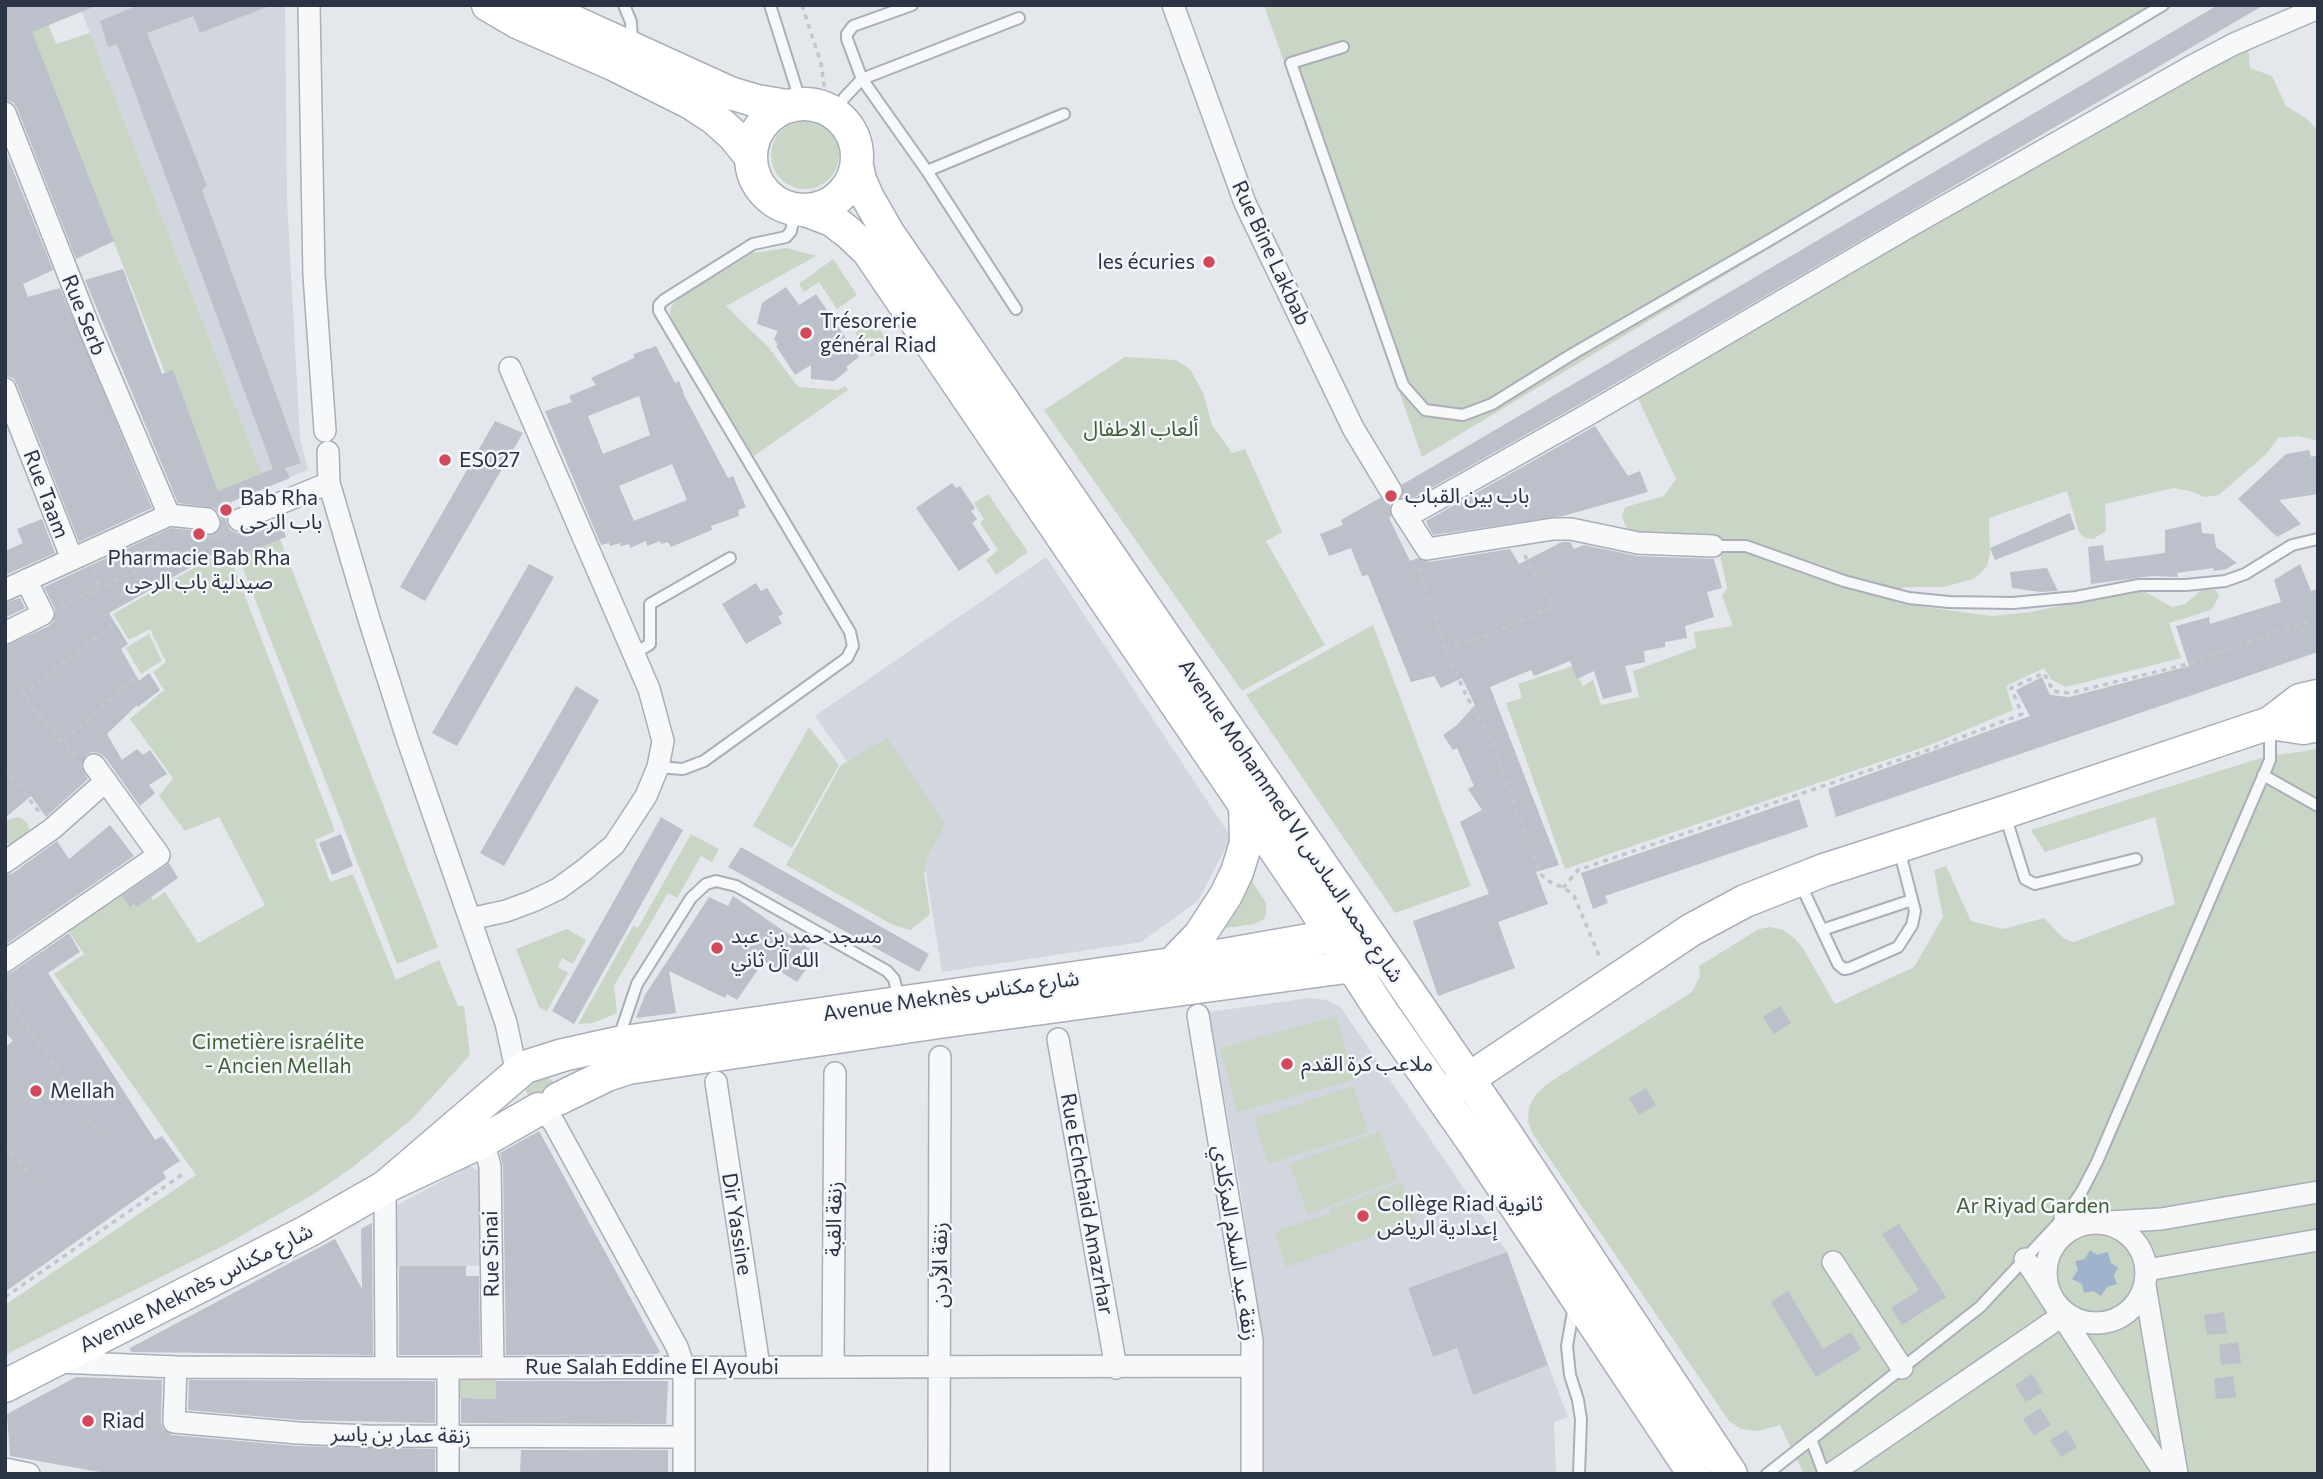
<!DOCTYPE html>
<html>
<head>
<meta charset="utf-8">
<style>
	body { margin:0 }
	#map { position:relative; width:2323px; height:1479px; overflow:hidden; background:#e4e7ec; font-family:Commissioner,sans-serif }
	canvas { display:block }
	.frame { position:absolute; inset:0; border:7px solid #2b3445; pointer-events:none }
</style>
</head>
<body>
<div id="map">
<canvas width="2323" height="1479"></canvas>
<div class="frame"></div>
</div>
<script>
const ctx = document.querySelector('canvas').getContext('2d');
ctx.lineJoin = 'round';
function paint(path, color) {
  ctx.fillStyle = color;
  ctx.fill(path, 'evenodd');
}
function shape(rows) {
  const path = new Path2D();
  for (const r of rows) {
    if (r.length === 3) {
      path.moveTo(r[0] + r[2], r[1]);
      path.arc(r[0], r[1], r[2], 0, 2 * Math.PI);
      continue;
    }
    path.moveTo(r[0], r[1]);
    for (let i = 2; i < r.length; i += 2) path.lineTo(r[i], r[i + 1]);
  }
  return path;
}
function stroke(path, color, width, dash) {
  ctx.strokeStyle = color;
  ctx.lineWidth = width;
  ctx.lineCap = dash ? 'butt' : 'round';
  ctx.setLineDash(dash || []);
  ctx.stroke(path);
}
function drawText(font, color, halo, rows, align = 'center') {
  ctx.font = font + ' Commissioner,"Noto Sans Arabic",sans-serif';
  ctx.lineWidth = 5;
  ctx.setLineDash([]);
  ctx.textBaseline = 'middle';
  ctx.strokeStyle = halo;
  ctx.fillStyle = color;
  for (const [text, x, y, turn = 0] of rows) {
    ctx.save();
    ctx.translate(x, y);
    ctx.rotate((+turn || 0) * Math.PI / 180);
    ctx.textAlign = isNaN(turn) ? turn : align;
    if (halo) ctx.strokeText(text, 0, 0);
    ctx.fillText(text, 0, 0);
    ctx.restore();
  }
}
paint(shape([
	[79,5,285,5,287,200,300,439,308,470,267,487],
	[1046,557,1231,837,1198,901,1141,942,942,972,926,873,815,716],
	[1310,998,1327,1000,1340,1007,1344,1012,1507,1252,1408,1288,1432,1356,1457,1348,1473,1394,1548,1365,1568,1417,1554,1422,1556,1474,1263,1474,1263,1342,1239,1180,1209,1012],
	[470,1166,479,1171,481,1266,392,1266,390,1209]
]), '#d2d6de');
paint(shape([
	[21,5,41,5,56,44,90,33,262,474,218,491,173,371,165,373],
	[1264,5,2175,5,1422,457],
	[2248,47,2250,68,2272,76,2286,106,2306,118,2318,131,2318,441,2298,436,2278,438,2266,454,2219,495,2204,497,2190,491,2174,488,2105,504,2106,531,2093,539,2085,538,2079,532,2067,491,1989,518,1990,554,1987,566,1980,574,1973,579,1943,587,1903,587,1896,603,1991,616,2031,612,2140,589,2172,607,2185,604,2205,587,2216,590,2219,597,2211,610,2169,623,2181,658,2066,687,2052,680,2044,668,2006,686,2013,710,1930,745,1565,869,1506,703,1522,698,1518,684,1573,666,1583,686,1593,680,1601,705,1639,697,1633,671,1696,648,1694,632,1733,626,1722,596,1727,588,1716,536,1684,540,1632,534,1625,525,1622,515,1625,507,1664,496,1676,479,1635,392,1795,307,1970,203,2198,73],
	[805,155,34],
	[786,248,816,256,726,306,769,348,798,387,837,390,845,386,848,390,754,456,672,324,670,313,671,307,679,298,753,253],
	[833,259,857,295,837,309,819,282,804,292,799,284],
	[873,320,890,345,871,357,855,333],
	[1125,357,1176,360,1190,369,1203,393,1212,425,1232,453,1245,449,1282,532,1266,541,1325,645,1242,691,1044,410],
	[988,494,1028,552,996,575,986,560,998,550,980,523,984,519,974,503],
	[280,539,438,947,397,964,238,556],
	[227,549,335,831,315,840,330,882,353,874,396,980,439,960,458,1006,464,1006,470,1055,412,1119,353,1167,314,1194,225,1245,5,1355,5,1305,196,1175,54,974,84,954,66,927,139,878,153,900,165,892,198,943,265,905,219,817,185,831,159,796,173,778,130,719,164,690,153,672,166,662,150,629,129,640,113,614],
	[1373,625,1471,886,1395,913,1246,695],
	[149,634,162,661,141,674,126,648],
	[809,727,839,765,792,848,753,826],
	[887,738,945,824,928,856,924,873,930,914,911,930,893,925,786,865,841,765],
	[2318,749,2318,1474,1804,1474,1780,1425,1758,1431,1741,1429,1729,1421,1532,1133,1528,1121,1529,1107,1536,1094,1547,1084,1692,992,1700,976,1699,966,1759,929,1771,927,1783,930,1794,938,1802,947,1835,1004,1914,967,1943,917,1934,870,1946,866,1971,921,2003,929,2044,918,2063,938,2074,942,2175,904,2155,817,2045,852,2031,830,2264,757],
	[19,817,27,822,31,835,12,846,5,841,5,823,10,819],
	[691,834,719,849,712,862,701,856,677,898,668,893,614,986,617,1013,593,1023,578,1024,633,926,638,928],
	[1250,878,1266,903,1266,914,1264,919,1255,924,1225,928,1239,906],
	[567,929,586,940,573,964,562,958,558,967,568,973,547,1011,539,1007,516,949],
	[1336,1016,1354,1080,1237,1112,1220,1048],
	[545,1073,553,1082,551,1094,529,1098,524,1087],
	[1353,1086,1368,1132,1268,1164,1254,1119],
	[1380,1131,1398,1180,1308,1214,1290,1164],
	[1402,1182,1416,1221,1286,1267,1274,1232,1330,1213,1329,1209],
	[458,1379,496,1379,496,1399,459,1398]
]), '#c9d6c5');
paint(shape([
	[2090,1250,2097,1255,2108,1252,2111,1263,2118,1268,2114,1275,2117,1284,2107,1287,2101,1296,2093,1291,2084,1293,2082,1284,2072,1279,2078,1270,2075,1261,2085,1259]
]), '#9fb4cc');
paint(shape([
	[5,5,98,5,32,32,114,241,76,259,17,108,13,102,5,100],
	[139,5,272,5,200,33,193,16,147,33,207,186,202,190,301,463,285,468,290,478,231,502,234,508,226,518,227,524,230,530,237,533,244,532,246,537,281,522,286,537,220,563,216,553,109,613,128,644,121,649,139,681,149,673,160,690,138,707,137,705,107,734,122,760,137,749,143,755,150,750,167,774,149,785,155,793,140,806,105,757,99,753,92,752,86,755,81,766,88,779,46,817,31,796,5,818,5,646,49,626,54,621,55,609,44,587,171,528,199,531,209,536,215,534,222,524,221,517,214,508,178,503,85,280,123,269,162,374,173,370,218,491,273,469,117,44,108,47,100,21],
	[2218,5,2264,5,1582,403,1410,500,1403,497,1402,484,1410,480],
	[5,150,53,270,23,284,28,297,60,288,152,508,79,542,17,384,13,378,5,376],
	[786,287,799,305,816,294,859,357,846,367,848,370,834,381,811,379,811,365,795,375,776,346,778,345,774,339,778,331,757,324,762,303],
	[656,346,675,383,679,381,685,397,728,478,733,476,746,507,738,510,739,516,711,526,712,530,671,547,668,542,661,544,660,541,647,546,646,541,630,548,629,544,621,546,620,543,610,546,609,543,601,545,545,411,572,402,569,396,596,385,591,378,634,358,634,354],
	[639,396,650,435,603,454,588,416],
	[672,464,687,500,634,521,619,486],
	[495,421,523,433,425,601,400,587],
	[1595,426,1628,476,1640,471,1648,492,1563,516,1433,535,1428,526,1426,521],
	[2309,450,2311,457,2318,455,2318,494,2279,500,2301,524,2277,537,2238,499,2286,454],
	[952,483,956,488,960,486,975,508,971,511,977,519,972,523,990,550,959,571,916,508],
	[1380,498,1390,504,1391,517,1389,518,1410,561,1418,558,1429,562,1510,549,1519,564,1562,542,1570,542,1574,549,1584,545,1637,556,1714,559,1722,588,1707,592,1714,617,1685,626,1687,638,1665,642,1665,647,1644,651,1645,662,1625,666,1632,692,1603,699,1594,671,1577,679,1570,661,1534,676,1531,670,1490,687,1559,865,1536,872,1548,904,1498,922,1515,968,1438,996,1413,921,1489,894,1460,822,1482,810,1468,789,1474,786,1457,748,1453,750,1443,735,1457,725,1475,705,1462,678,1441,688,1434,676,1411,682,1368,575,1362,576,1351,548,1329,556,1320,534,1343,525,1341,520],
	[2070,513,2075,529,1995,560,1990,548],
	[42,519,55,553,5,575,5,551,23,543,17,529],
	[2201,522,2202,533,2214,534,2216,547,2237,563,2226,569,2214,571,2213,568,2177,573,2178,577,2152,576,2091,584,2088,547,2103,545,2105,561,2165,553,2165,530],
	[529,564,554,577,457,746,432,733],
	[2300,564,2311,591,2318,589,2318,652,1836,817,1828,789,2030,716,2016,690,2042,677,2050,695,2069,697,2189,666,2176,626,2209,617,2210,624,2281,602,2274,580],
	[2047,568,2058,591,2040,592,2012,588,2010,572],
	[756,583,761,591,767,588,783,614,778,617,782,623,746,644,722,604],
	[20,598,25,608,5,618,5,603],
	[576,686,599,700,504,866,480,853],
	[1799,799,1808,827,1605,896,1608,903,1593,909,1581,873],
	[661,817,683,830,574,1024,552,1011],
	[110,825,134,856,5,945,5,875,13,873,57,841,69,859],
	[341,834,353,866,332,875,319,843],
	[741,847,929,954,919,972,728,867],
	[169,863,178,878,137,907,134,904,130,907,122,896],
	[733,896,817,954,797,982,764,961,737,1000,727,994,725,998,669,971,676,1013,636,1018,645,995,709,897,728,906],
	[69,933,80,952,48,973,155,1140,162,1136,180,1161,163,1172,166,1178,5,1292,5,1047,13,1041,5,1032,5,974,12,972],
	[1780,1006,1791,1023,1774,1034,1763,1017],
	[1646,1088,1656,1105,1639,1115,1629,1098],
	[539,1131,660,1352,656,1354,506,1355,503,1166,500,1153],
	[372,1223,373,1355,131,1352,130,1348,335,1239,362,1289,361,1229],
	[1899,1224,1946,1297,1902,1325,1891,1308,1919,1290,1882,1234],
	[1507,1252,1548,1365,1473,1395,1457,1348,1433,1357,1408,1288],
	[399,1266,466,1266,466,1276,479,1276,480,1355,399,1355],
	[1788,1291,1823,1349,1851,1332,1861,1349,1816,1377,1771,1302],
	[2224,1312,2227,1333,2207,1335,2204,1315],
	[2238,1342,2241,1363,2221,1365,2219,1345],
	[2032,1374,2043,1392,2026,1402,2015,1385],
	[2233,1376,2236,1397,2216,1399,2214,1379],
	[76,1377,162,1380,161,1422,163,1428,172,1435,297,1446,435,1449,435,1474,111,1474,10,1456,7,1414],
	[189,1380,435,1381,435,1423,299,1420,188,1410],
	[496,1381,668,1381,666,1424,461,1423,461,1398,496,1399],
	[2040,1408,2051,1425,2034,1436,2023,1419],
	[2067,1430,2077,1447,2061,1457,2050,1440],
	[521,1450,668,1450,668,1474,520,1474]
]), '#bbc0ca');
stroke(shape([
	[209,523,213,531,239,520]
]), '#bfc3cb', 21, [21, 10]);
const lane = shape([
	[624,5,631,22,632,43],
	[770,5,801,103],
	[912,5,853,26,847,34,847,39,862,79,927,171,1016,309],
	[1343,47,1291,63,1403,385,1425,410,1463,415,1492,404,1574,353,1773,238,2163,5],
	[835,113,844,98,862,79,1019,18],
	[927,171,1064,114],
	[1713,546,1746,546,1844,581,1909,598,1949,602,2013,603,2076,597,2139,585,2186,585,2225,581,2245,574,2292,545,2318,539],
	[634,654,650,644,650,604,730,558],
	[658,767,683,769,704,761,847,658,853,646,850,632,659,311,659,305,664,300,753,244,786,237,791,231,795,210],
	[2263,775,2318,806],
	[2005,815,2025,879,2035,884,2136,859],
	[1800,883,1838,964,1844,969,1850,968,1898,947,1912,925,1915,911,1899,849],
	[1822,930,1912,900],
	[619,1037,637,984,691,898,706,884,716,881,736,886,887,971,894,979,899,999],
	[1574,1306,1567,1346,1570,1375,1578,1400,1581,1419,1579,1474],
	[1811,1439,1824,1474],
	[1767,1474,1980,1307,2065,1216,2082,1191,2097,1162,2270,760,2270,726]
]);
const street = shape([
	[309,5,314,275,325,431],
	[1173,5,1245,203,1353,428,1391,491],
	[5,113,91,332,169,515],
	[5,389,72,559],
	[328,452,329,483,369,619,407,738,506,1023,514,1060,521,1071],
	[1402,510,1427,549,1553,529,1571,529,1638,543,1713,546],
	[1406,517,1589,414,1910,226,2194,65,2234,44,2318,8],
	[239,520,329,483],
	[5,590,169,515,207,519,209,523],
	[5,633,43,614,26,580],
	[5,862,52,829,106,781],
	[470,919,506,911,533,901,558,889,584,870,614,845,646,796,658,767,663,741,649,689,510,368],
	[5,961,159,855,94,765],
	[1198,1015,1252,1341,1252,1474],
	[1058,1039,1116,1368],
	[716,1082,759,1366],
	[543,1109,554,1123,677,1347,684,1367,684,1474],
	[483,1141,490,1166,493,1368],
	[385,1187,386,1368],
	[2065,1216,2092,1223,2161,1219,2318,1192],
	[2096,1273,50],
	[2025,1259,2165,1474],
	[1833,1262,1902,1368],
	[2147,1270,2318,1240],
	[2145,1286,2177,1474],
	[57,1362,176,1367,448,1368,1252,1366],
	[833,1365,835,1073],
	[176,1367,174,1422,298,1433,368,1436,684,1437],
	[5,1469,29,1474],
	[448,1474,448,1368],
	[939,1474,940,1057],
	[1831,1474,2063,1315]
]);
const secondary = shape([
	[488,5,517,22,613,64,691,103,714,118,733,135,751,157],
	[537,5,730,93,757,101,787,106],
	[804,157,53],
	[857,166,860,180,868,198,888,233,1500,1125,1731,1474],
	[808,211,832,220,849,233,868,251,1310,901,1382,1012,1473,1142,1694,1474],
	[2270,723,2303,728,2318,725],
	[1172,964,1200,935,1226,895,1237,872,1246,843,1245,806],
	[1452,1090,1691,930,1745,901,1824,870,2005,812,2270,723,2300,700,2317,696],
	[558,1099,607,1075,628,1068,939,1022,1368,964],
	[385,1187,525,1067,563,1055,617,1043,1172,964,1349,933],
	[5,1386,308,1231,385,1187,483,1141,539,1109]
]);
stroke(lane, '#a9aeb7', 14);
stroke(street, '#a9aeb7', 24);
stroke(secondary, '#a9aeb7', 35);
stroke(shape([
	[802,5,821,63,826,98],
	[1419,568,1445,648,1466,695,1491,739,1540,873,1546,880,1566,889,1574,896,1601,960],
	[93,571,100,588],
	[60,606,139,570],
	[1445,648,1475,640,1553,607,1524,554],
	[63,741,134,679],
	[76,756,40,718,23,694,112,625],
	[5,768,40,813],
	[1563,888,1578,870,1931,749,2022,714,2011,688,2044,673,2053,691,2070,693,2188,664,2285,629,2304,623,2318,623],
	[5,993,100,1135],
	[5,1145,33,1178],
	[5,1297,183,1174]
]), '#c2c5cb', 3.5, [5, 5]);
stroke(lane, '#f7f8fa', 10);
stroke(street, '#f7f8fa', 21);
stroke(secondary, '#fff', 32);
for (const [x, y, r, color] of [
	[1209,262,7,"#d1495b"],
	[806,333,7,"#d1495b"],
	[445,460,7,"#d1495b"],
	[1391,496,7,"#d1495b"],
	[226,510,7,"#d1495b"],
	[199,534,7,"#d1495b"],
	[717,948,7,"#d1495b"],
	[1287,1064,7,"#d1495b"],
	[36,1091,7,"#d1495b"],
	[1363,1216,7,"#d1495b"],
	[88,1421,7,"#d1495b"]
]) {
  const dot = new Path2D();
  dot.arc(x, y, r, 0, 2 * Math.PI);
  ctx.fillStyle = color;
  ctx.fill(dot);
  stroke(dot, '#f4f6f9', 2.5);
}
drawText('21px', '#2b3445', '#f4f6f9', [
	["Rue Bine Lakbab",1271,253,65],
	["Rue Serb",84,315,68],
	["Rue Taam",46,494,69],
	["Avenue Mohammed VI شارع محمد السادس",1291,821,56],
	["Avenue Meknès شارع مكناس",951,996,-8],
	["Rue Echchaid Amazrhar",1087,1204,80],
	["زنقة القبة",834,1219,-89],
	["Dir Yassine",737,1224,81],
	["زنقة عبد السلام المزكلدي",1235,1243,81],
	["Rue Sinai",491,1254,-91],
	["زنقة الأردن",940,1265,-90],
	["Avenue Meknès شارع مكناس",196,1288,-27],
	["Rue Salah Eddine El Ayoubi",652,1367],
	["زنقة عمار بن ياسر",401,1435,1]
]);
drawText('21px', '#2b3445', '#f4f6f9', [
	["les écuries",1195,262,"right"],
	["Trésorerie",820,321],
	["général Riad",820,345],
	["ES027",459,460],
	["باب بين القباب",1405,496],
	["Bab Rha",240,498],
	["باب الرحى",240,522],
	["Pharmacie Bab Rha",199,558,"center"],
	["صيدلية باب الرحى",199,582,"center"],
	["مسجد حمد بن عبد",731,936],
	["الله آل ثاني",731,960],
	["ملاعب كرة القدم",1301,1064],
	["Mellah",50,1091],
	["Collège Riad ثانوية",1377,1204],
	["إعدادية الرياض",1377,1228],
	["Riad",102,1421]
], 'left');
drawText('21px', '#3f6138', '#f4f6f9', [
	["ألعاب الاطفال",1141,429],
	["Cimetière israélite",278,1042],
	["- Ancien Mellah",278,1066],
	["Ar Riyad Garden",2033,1206]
]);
</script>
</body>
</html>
